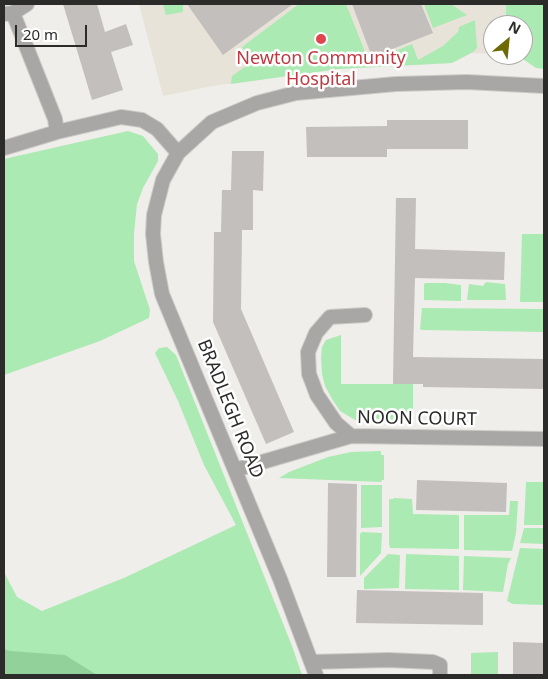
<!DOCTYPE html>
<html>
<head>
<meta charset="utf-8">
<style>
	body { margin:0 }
	#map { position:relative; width:548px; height:679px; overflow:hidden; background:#efeeea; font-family:"Noto Sans",sans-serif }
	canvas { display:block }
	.frame { position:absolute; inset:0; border:5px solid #2b2b29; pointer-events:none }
	.north { position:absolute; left:483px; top:15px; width:50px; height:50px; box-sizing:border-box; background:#fff; border:1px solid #aaaaa9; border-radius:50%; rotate:28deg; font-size:14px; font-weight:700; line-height:20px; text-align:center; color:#2b2b29 }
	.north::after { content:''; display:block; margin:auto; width:18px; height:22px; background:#6d6903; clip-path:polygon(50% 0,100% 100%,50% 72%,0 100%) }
	.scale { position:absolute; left:15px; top:25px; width:72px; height:22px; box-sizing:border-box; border:2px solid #2b2b29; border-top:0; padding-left:6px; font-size:15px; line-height:18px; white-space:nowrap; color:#2b2b29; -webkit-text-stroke:4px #fff; paint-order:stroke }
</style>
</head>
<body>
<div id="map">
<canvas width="548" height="679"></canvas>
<div class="frame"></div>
<div class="north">N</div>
<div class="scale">20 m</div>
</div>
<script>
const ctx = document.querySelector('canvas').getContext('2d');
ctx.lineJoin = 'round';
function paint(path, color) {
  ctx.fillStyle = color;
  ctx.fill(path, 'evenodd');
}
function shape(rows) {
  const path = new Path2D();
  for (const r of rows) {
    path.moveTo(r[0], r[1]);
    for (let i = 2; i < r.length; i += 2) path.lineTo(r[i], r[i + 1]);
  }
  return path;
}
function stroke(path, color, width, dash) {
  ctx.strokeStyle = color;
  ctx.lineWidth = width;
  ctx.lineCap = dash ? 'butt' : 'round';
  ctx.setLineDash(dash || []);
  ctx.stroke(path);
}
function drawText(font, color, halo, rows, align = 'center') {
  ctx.font = font + ' "Noto Sans",sans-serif';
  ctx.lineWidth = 5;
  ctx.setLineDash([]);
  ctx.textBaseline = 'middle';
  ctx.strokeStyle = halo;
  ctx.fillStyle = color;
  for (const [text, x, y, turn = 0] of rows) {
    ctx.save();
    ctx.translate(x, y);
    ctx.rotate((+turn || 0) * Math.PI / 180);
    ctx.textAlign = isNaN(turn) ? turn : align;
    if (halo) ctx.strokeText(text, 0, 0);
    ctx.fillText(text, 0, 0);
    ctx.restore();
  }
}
paint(shape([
	[139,4,518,4,518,25,493,25,493,54,471,53,452,63,338,69,213,86,163,96]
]), '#e7e3d8');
paint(shape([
	[163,4,183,4,183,12,166,15],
	[299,4,346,4,369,62,412,44,418,60,443,46,458,32,459,27,475,20,477,48,473,52,452,63,338,69,231,84,232,76,252,62,242,47],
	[424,4,451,4,467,15,433,28],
	[506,4,544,4,544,69,536,68,517,55,523,55,523,25,506,25],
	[128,131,143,136,158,154,158,161,143,188,137,204,134,233,134,261,150,310,149,318,100,341,4,375,4,159],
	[522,234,544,234,544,302,520,302],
	[486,282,505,284,506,300,467,300,469,284,483,286],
	[426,283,445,283,461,285,461,301,424,300,424,284],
	[422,308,544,309,544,332,422,330,420,329],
	[341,335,341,384,413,384,413,419,412,421,363,418,362,424,340,411,332,399,325,386,322,374,321,357,322,347,326,340],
	[167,347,176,355,292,646,302,675,4,675,4,572,17,597,42,611,126,577,236,525,204,465,178,401,155,353,159,348],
	[381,451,381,455,384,455,384,480,382,480,381,482,279,478,289,472,328,457,351,452],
	[526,482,544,482,544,525,524,525],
	[361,485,382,485,382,527,361,528],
	[394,498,412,499,413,514,459,515,459,549,390,548,389,543,389,499,393,499],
	[510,501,518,501,516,533,512,551,464,550,464,515,509,515],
	[524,528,544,528,544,544,520,543],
	[362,532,382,533,381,553,360,576,360,534],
	[520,548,544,549,544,605,513,604,507,601],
	[388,554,400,555,399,588,364,589,364,578],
	[406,554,459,556,459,590,405,589],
	[464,556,511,558,508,564,503,592,463,590],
	[498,652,498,675,471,675,471,653]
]), '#abeab2');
paint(shape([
	[4,649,10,651,65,655,97,675,4,675]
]), '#92d29a');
paint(shape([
	[63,4,97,4,105,32,126,24,133,45,111,52,123,90,92,100],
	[187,4,293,4,223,55],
	[352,4,421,4,433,33,372,57],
	[387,120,468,120,468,149,387,149,387,157,307,157,306,127,387,126],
	[232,151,264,151,263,191,253,190,253,230,242,230,241,309,294,432,266,444,213,322,214,232,221,232,222,190,231,190],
	[396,198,416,198,415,249,505,252,504,280,415,278,413,357,544,359,544,389,423,387,423,384,393,384],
	[417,480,507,483,506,512,416,510],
	[328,483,357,484,356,577,327,577],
	[357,590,483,593,483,625,356,623],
	[513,642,544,643,544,674,513,674]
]), '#c3bfbd');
const minor = shape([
	[13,13,27,4],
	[4,14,13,13,55,119,57,132],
	[4,148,57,132,121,117,142,120,157,129,178,153],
	[351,436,336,423,317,395,309,374,308,352,316,333,330,317,365,315],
	[235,470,351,436,544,439],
	[311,662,389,660,433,662,440,665,440,675],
	[316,675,280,579,162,294,156,262,153,234,154,215,163,180,178,153,212,122,257,103,296,93,396,84,467,82,544,86]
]);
stroke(minor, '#cccbc7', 16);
stroke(minor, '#a9a7a6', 14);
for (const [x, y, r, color] of [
	[321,39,6,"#e0444e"]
]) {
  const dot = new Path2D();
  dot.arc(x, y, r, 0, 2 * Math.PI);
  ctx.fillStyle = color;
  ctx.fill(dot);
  stroke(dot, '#fff', 2);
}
drawText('18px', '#be3a42', '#fff', [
	["Newton Community",321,59],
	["Hospital",321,80]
]);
drawText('18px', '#2b2b29', '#fff', [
	["BRADLEGH ROAD",230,409,68],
	["NOON COURT",417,419,1]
]);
</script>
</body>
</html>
